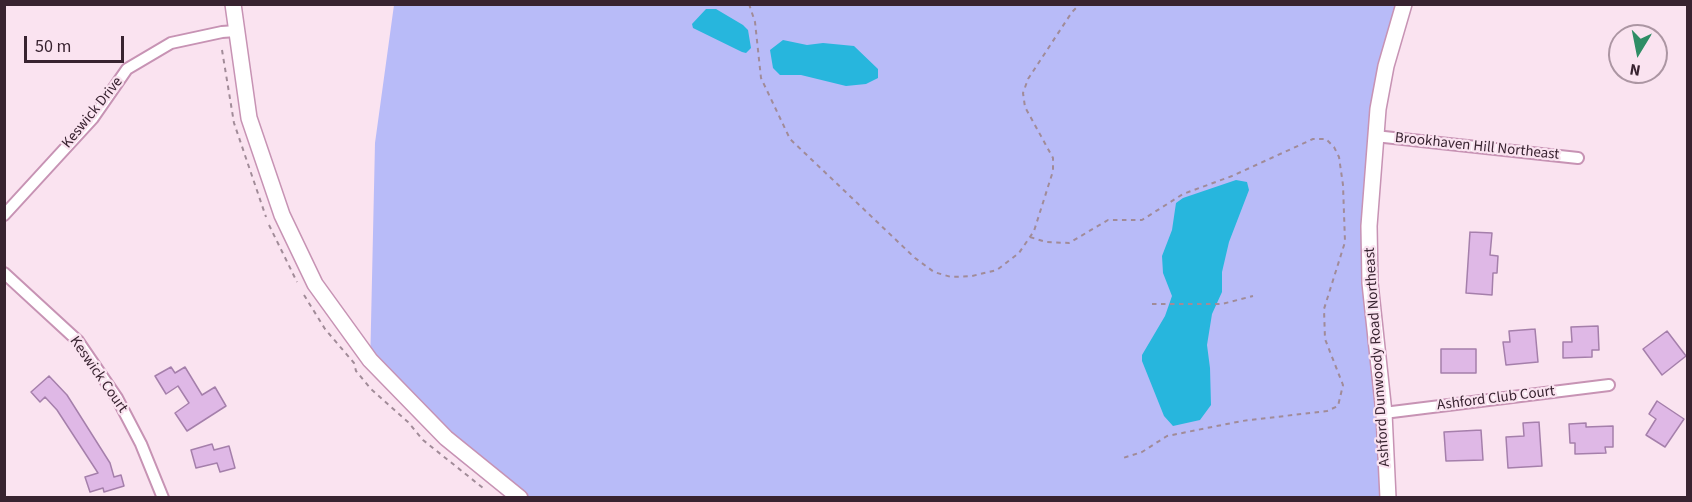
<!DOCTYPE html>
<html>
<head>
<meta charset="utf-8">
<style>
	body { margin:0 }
	#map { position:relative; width:1692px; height:502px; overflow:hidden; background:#fae3f0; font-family:"Source Sans 3",sans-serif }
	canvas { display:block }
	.frame { position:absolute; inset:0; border:6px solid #382330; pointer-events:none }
	.north { position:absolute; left:1608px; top:24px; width:60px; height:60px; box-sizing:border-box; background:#fae3f0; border:2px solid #ac96a3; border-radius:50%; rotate:190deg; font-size:16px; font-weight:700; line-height:24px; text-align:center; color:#382330 }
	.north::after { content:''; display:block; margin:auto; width:21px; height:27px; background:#2e8d65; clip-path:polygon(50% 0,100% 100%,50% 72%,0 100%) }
	.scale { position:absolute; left:24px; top:36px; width:100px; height:27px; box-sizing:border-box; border:3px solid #382330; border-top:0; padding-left:8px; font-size:18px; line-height:21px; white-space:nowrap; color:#382330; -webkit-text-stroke:4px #fae3f0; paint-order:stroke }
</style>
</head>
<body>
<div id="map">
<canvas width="1692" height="502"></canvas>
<div class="frame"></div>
<div class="north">N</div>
<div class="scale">50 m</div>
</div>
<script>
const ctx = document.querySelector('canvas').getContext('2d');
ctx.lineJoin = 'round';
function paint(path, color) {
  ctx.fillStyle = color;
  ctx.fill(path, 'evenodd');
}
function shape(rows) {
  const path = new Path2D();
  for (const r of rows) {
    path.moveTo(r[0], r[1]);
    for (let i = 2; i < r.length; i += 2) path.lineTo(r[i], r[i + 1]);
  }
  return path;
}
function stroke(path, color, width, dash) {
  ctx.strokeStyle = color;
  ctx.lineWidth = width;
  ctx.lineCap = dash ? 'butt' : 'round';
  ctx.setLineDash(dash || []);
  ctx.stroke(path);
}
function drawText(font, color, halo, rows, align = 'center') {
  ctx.font = font + ' "Source Sans 3",sans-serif';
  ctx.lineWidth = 4.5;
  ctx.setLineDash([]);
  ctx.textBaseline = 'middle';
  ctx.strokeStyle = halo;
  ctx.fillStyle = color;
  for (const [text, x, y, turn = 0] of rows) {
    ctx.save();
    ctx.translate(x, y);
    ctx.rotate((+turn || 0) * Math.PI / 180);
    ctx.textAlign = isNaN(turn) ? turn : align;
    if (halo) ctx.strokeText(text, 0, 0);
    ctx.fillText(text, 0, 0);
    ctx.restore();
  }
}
paint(shape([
	[394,5,1399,5,1387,34,1371,271,1385,497,513,497,460,461,370,369,375,143]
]), '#b8bbf8');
paint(shape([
	[706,9,716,9,743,25,748,30,751,48,746,53,742,52,693,28,692,24],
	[783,40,807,45,823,43,854,46,878,69,878,78,866,84,846,86,801,75,780,75,773,68,770,50],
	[1236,180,1247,182,1249,190,1229,242,1222,272,1222,292,1212,314,1207,345,1210,368,1211,405,1200,420,1173,426,1164,416,1142,361,1142,355,1165,316,1172,296,1163,273,1162,256,1172,230,1176,203,1183,198]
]), '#27b6dd');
const building = shape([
	[1470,232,1492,233,1490,255,1498,256,1497,273,1493,273,1492,295,1466,293,1470,232],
	[1598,326,1599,350,1592,350,1592,357,1563,358,1563,342,1572,342,1571,327,1598,326],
	[1535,329,1538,362,1506,365,1503,342,1510,342,1509,331,1535,329],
	[1667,331,1686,356,1662,375,1643,349,1667,331],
	[1441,349,1476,349,1476,373,1441,373,1441,349],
	[171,367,175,373,185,367,202,395,215,387,226,406,187,431,175,413,189,403,178,386,166,394,155,376,171,367],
	[49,376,67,395,110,463,114,477,121,475,124,486,104,492,103,488,90,492,85,477,98,473,57,410,45,397,40,402,31,392,49,376],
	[1657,401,1684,419,1665,447,1646,435,1656,419,1649,414,1657,401],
	[1539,422,1542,466,1508,468,1506,437,1524,436,1523,423,1539,422],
	[1586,423,1586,427,1613,426,1613,447,1605,447,1606,453,1575,454,1575,443,1570,443,1569,424,1586,423],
	[1481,430,1483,460,1446,461,1444,432,1481,430],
	[212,444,214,450,229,446,235,468,220,472,217,463,196,468,191,450,212,444]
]);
paint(building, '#dfb8e6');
stroke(building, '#a57fab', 1.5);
const street = shape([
	[1375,136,1578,158],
	[4,215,93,118,127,69,171,43,222,32,236,31],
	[4,273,78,341,117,398,141,444,163,498],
	[1384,413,1609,385]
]);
const secondary = shape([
	[233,4,249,118,282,215,315,284,370,360,446,438,520,498],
	[1388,498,1384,413,1370,283,1369,226,1378,109,1386,66,1404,4]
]);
stroke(street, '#c793b4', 14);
stroke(secondary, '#c793b4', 18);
stroke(shape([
	[749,4,755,22,761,78,790,139,915,258,934,272,951,277,972,276,997,270,1019,253,1034,231,1053,171,1053,158,1025,107,1023,93,1028,79,1072,12,1080,4],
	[222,50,234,123,266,217],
	[269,225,297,282],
	[1030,237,1046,242,1069,243,1108,220,1142,220,1183,194,1232,176,1313,139,1326,139,1334,147,1339,157,1343,185,1345,242,1324,309,1325,339,1343,385,1338,406,1327,411,1242,421,1167,436,1142,452,1123,458],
	[304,295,325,329,354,363,356,371,371,389,408,422,423,440,483,488],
	[1152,304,1222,304,1253,296]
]), '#a18b98', 2, [4.5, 4.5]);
stroke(street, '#fff', 10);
stroke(secondary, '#fff', 15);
drawText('15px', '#382330', '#fae3f0', [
	["Keswick Drive",93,113,-51],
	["Brookhaven Hill Northeast",1477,147,6],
	["Ashford Dunwoody Road Northeast",1378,357,-94],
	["Keswick Court",98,375,55],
	["Ashford Club Court",1496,399,-7]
]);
</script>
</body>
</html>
